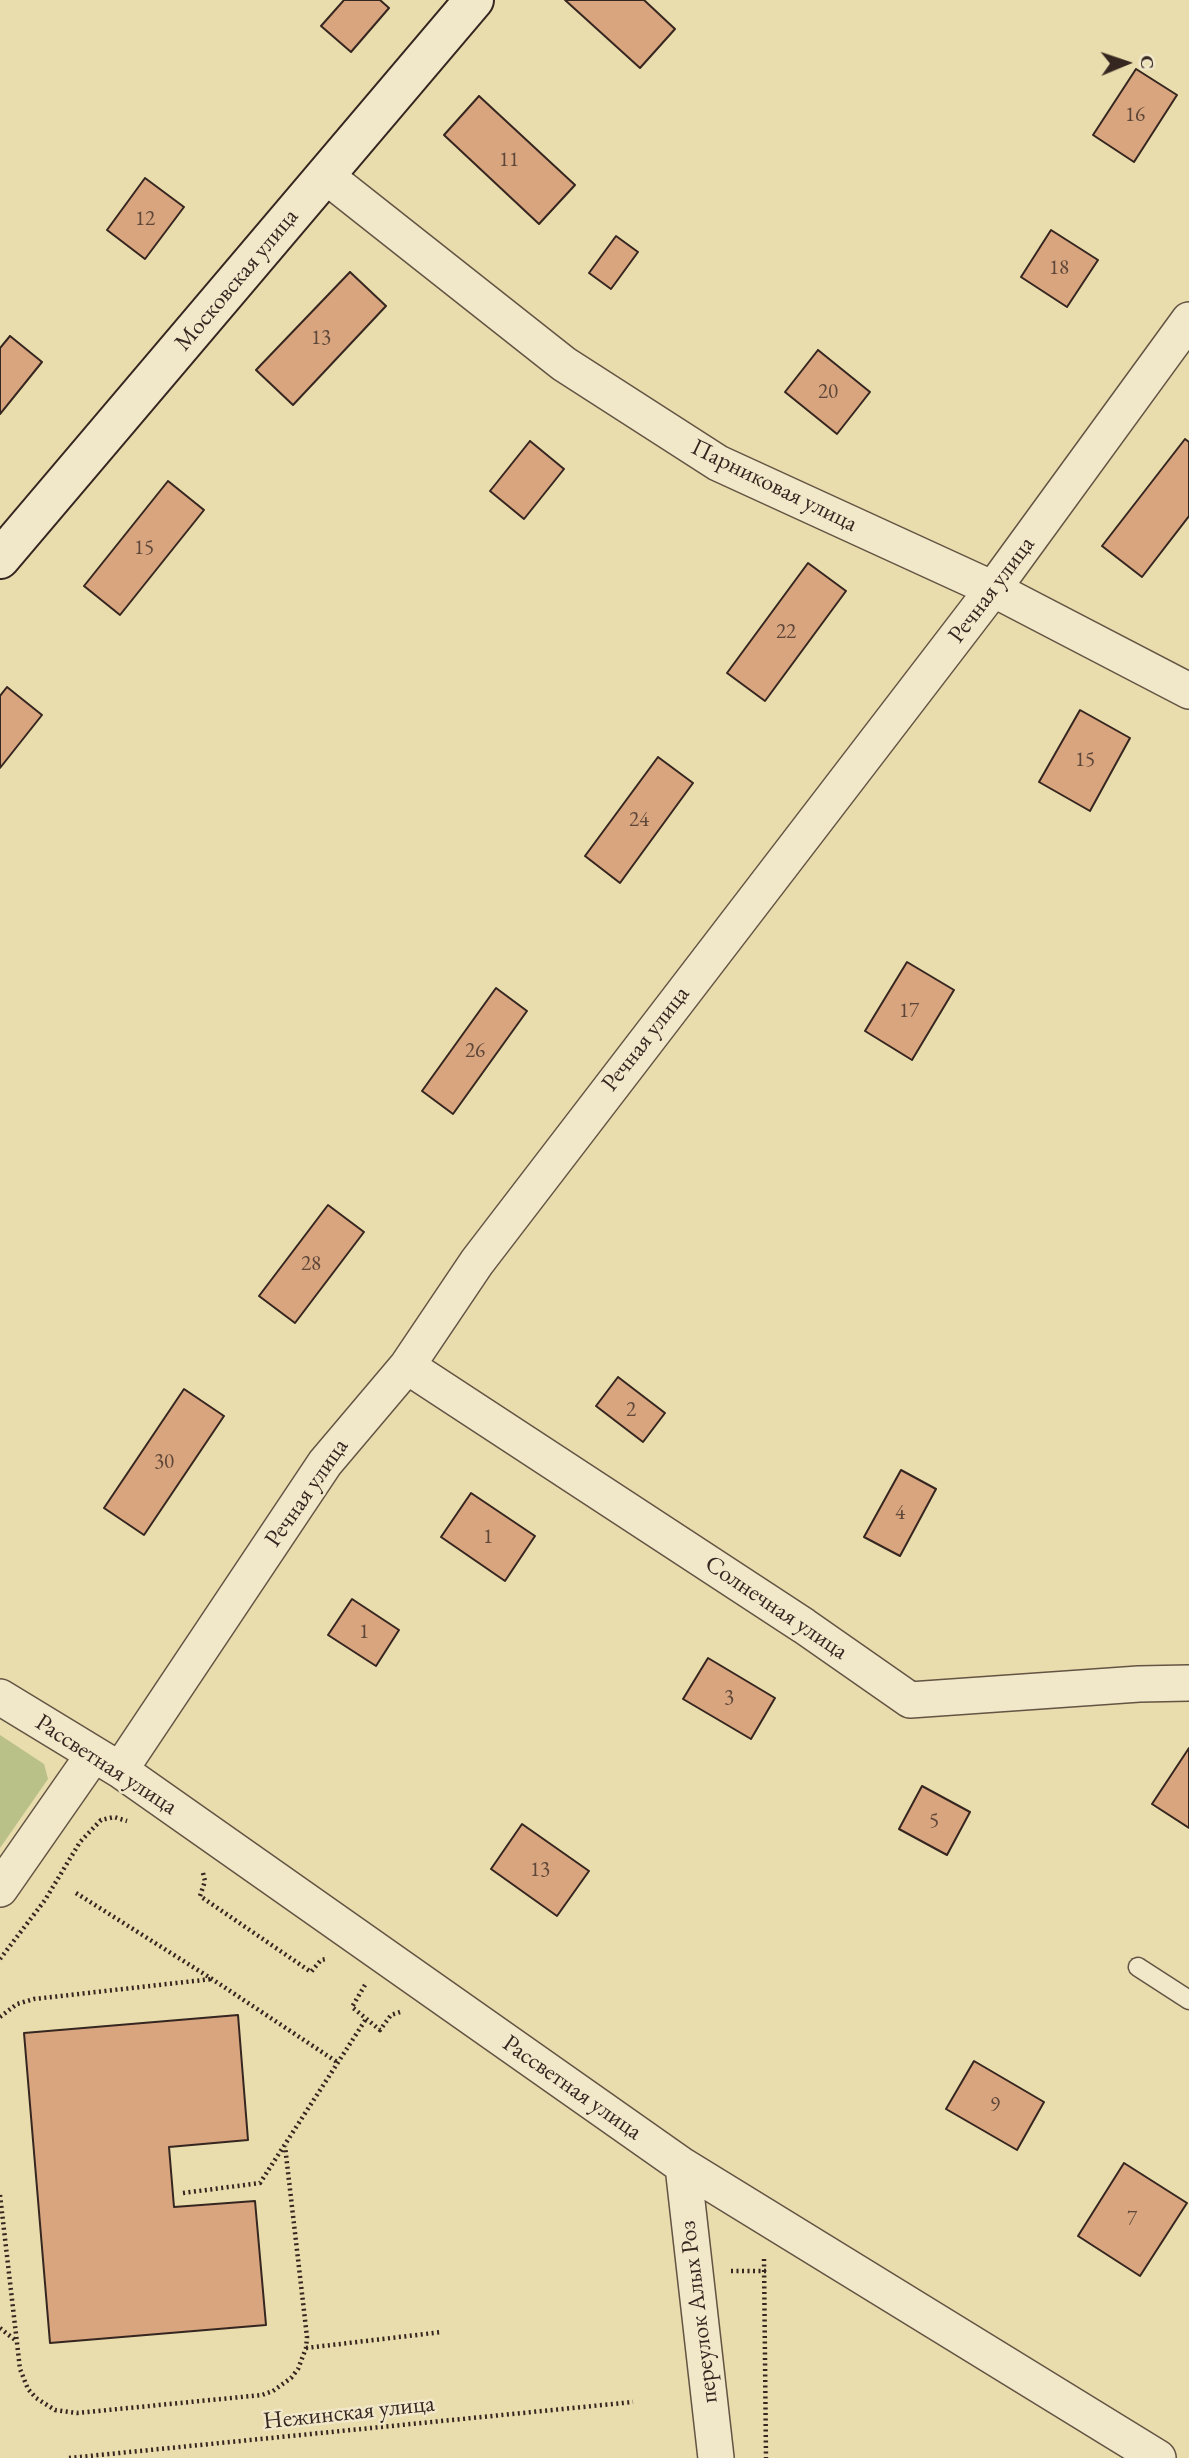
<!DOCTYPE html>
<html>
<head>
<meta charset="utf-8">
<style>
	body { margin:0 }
	#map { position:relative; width:1189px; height:2458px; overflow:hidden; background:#e9dcad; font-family:"EB Garamond",serif }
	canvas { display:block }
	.north { position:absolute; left:1091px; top:28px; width:70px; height:70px; -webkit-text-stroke:5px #f1e8ca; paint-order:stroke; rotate:88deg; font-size:19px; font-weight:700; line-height:28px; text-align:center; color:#362620 }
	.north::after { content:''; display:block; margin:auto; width:24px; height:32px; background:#362620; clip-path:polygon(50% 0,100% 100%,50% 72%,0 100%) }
</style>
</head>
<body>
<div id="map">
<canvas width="1189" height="2458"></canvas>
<div class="north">С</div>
</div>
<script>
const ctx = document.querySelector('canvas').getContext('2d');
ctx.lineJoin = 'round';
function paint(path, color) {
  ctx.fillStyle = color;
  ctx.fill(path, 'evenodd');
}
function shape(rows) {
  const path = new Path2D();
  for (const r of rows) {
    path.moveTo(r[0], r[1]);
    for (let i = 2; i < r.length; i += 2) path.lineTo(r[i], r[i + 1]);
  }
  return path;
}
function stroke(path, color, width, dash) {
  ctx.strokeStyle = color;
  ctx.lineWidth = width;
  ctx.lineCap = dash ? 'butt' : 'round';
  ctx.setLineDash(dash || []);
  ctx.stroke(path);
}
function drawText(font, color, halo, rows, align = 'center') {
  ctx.font = font + ' "EB Garamond",serif';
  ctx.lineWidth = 5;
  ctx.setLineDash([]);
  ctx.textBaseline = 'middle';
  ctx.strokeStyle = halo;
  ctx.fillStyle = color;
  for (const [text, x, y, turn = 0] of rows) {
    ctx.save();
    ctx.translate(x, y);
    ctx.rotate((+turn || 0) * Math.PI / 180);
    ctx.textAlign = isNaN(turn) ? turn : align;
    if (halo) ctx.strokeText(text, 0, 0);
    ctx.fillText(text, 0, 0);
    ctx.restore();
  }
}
paint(shape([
	[0,1735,44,1764,48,1779,0,1848]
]), '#b9c088');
const building = shape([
	[344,0,380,0,389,8,351,52,321,26,344,0],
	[565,0,644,0,675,29,640,68,565,0],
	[1136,69,1177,95,1134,162,1093,135,1136,69],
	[479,96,575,185,539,224,444,135,479,96],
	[145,178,184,207,145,259,107,230,145,178],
	[1051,230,1098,260,1067,307,1021,277,1051,230],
	[616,236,638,252,611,289,589,273,616,236],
	[350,272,386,306,293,405,256,370,350,272],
	[10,336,42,362,0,414,0,348,10,336],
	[818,350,870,392,837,434,785,392,818,350],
	[1185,439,1189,442,1189,516,1142,577,1102,546,1185,439],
	[530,441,564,469,524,519,490,491,530,441],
	[168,481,204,510,120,615,84,586,168,481],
	[808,563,846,591,765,701,727,673,808,563],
	[7,687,42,715,0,768,0,696,7,687],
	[1080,710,1130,738,1090,811,1039,782,1080,710],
	[658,757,693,783,620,883,585,856,658,757],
	[907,962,954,990,912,1060,865,1031,907,962],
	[496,988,527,1011,453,1114,422,1091,496,988],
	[328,1205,364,1232,295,1323,259,1296,328,1205],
	[618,1377,665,1413,643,1442,596,1406,618,1377],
	[184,1389,224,1416,144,1535,104,1508,184,1389],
	[901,1470,936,1489,900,1556,864,1537,901,1470],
	[471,1493,535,1536,505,1581,441,1537,471,1493],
	[352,1599,399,1630,376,1666,328,1635,352,1599],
	[708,1658,775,1698,751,1739,683,1699,708,1658],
	[1189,1748,1189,1828,1152,1804,1189,1748],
	[922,1786,970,1812,947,1855,899,1829,922,1786],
	[522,1824,589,1871,557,1916,491,1869,522,1824],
	[238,2015,248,2140,169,2147,174,2207,255,2201,266,2325,50,2343,24,2033,238,2015],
	[974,2061,1044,2102,1017,2150,946,2109,974,2061],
	[1124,2163,1187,2203,1140,2276,1078,2236,1124,2163]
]);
paint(building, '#d8a57f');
stroke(building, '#362620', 2);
const lane = shape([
	[1138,1967,1189,2000]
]);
const street = shape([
	[326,176,564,364,718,463,993,589,1189,691],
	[407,1366,804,1626,910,1700,1139,1684,1189,1683],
	[0,1697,120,1770,683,2166,1158,2458],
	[120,1770,325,1463,407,1366,477,1262,993,589,1189,320],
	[0,1889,94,1754],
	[683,2166,716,2458]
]);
const secondary = shape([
	[0,559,474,0]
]);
stroke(lane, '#635443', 21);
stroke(street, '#635443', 38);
stroke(secondary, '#362620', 42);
stroke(shape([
	[203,1873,205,1881,200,1896,311,1972,321,1960,326,1959],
	[76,1893,212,1979,337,2062],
	[0,1959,45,1900,80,1842,101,1820,114,1817,127,1821],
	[365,1985,352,2007,380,2030,391,2015,400,2012],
	[0,2017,17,2004,34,1999,212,1979],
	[183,2193,260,2183,366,2019],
	[0,2195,20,2369,28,2389,36,2398,55,2410,77,2413,262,2395,273,2391,291,2378,298,2369,306,2348,307,2337,285,2146],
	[764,2259,766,2458],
	[731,2271,766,2271],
	[0,2328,15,2340],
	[306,2348,442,2332],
	[69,2458,633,2402]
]), '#362620', 4.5, [2, 3.5]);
stroke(lane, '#f1e8ca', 18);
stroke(street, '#f1e8ca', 35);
stroke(secondary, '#f1e8ca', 38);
drawText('21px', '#5e4638', null, [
	["16",1135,115],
	["11",509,160],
	["12",145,219],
	["18",1059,268],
	["13",321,338],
	["20",828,392],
	["15",144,548],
	["22",786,632],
	["15",1085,760],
	["24",639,820],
	["17",909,1011],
	["26",475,1051],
	["28",311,1264],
	["2",631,1410],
	["30",164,1462],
	["4",900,1513],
	["1",488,1537],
	["1",364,1632],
	["3",729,1698],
	["5",934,1821],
	["13",540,1870],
	["9",995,2105],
	["7",1132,2219]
]);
drawText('24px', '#362620', '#f1e8ca', [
	["Московская улица",237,280,-50],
	["Парниковая улица",774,486,26],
	["Речная улица",992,590,-53],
	["Речная улица",646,1039,-52],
	["Речная улица",307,1493,-55],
	["Солнечная улица",776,1608,34],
	["Рассветная улица",106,1765,33],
	["Рассветная улица",572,2088,35],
	["переулок Алых Роз",699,2312,-97],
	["Нежинская улица",349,2413,-6]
]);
</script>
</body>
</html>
